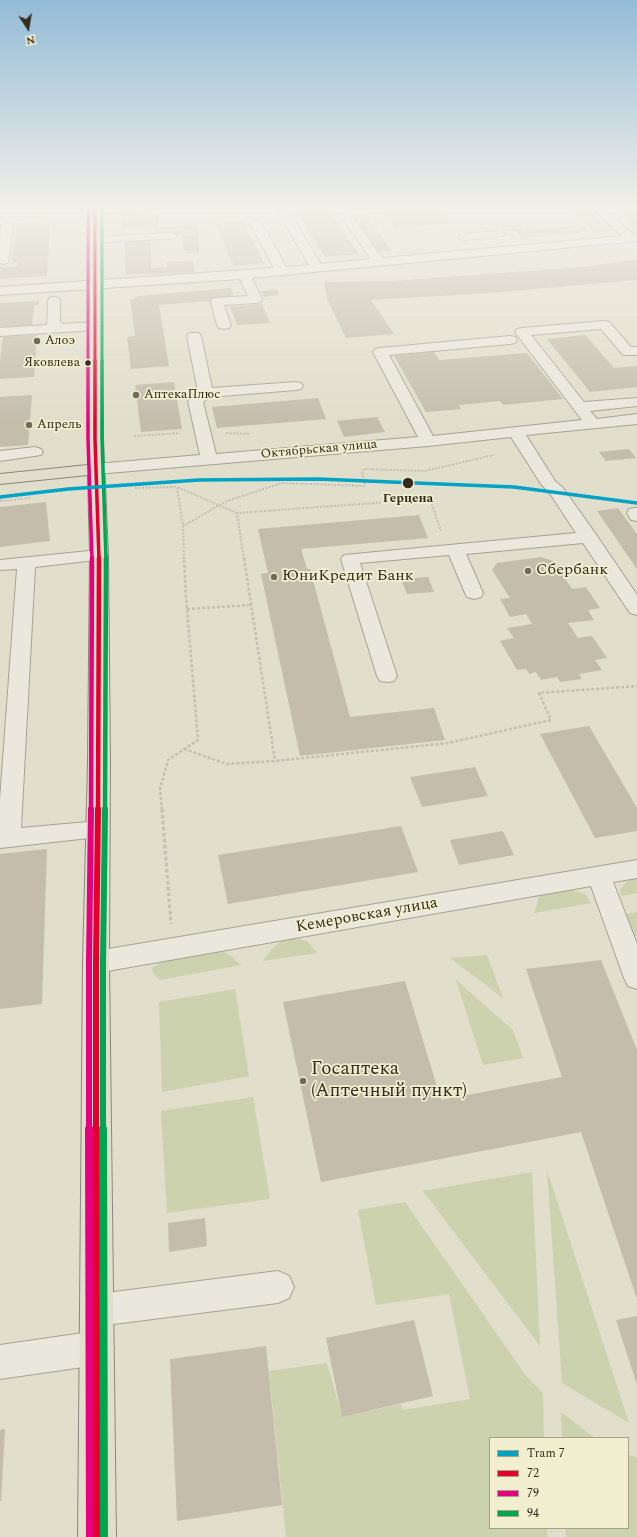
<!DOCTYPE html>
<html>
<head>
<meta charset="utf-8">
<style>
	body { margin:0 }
	#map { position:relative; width:637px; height:1537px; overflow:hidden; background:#e1decb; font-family:Spectral,serif }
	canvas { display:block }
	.legend { position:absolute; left:489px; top:1437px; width:140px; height:92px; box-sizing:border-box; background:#f2eed0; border:1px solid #a6a088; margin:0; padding:5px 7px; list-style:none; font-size:12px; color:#332b1d }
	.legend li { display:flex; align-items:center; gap:8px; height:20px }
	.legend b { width:20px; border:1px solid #a6a088 }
	.north { position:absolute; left:8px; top:8px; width:40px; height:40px; -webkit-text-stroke:3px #f2eed0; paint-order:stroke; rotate:168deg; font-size:11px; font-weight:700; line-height:16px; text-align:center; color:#332b1d }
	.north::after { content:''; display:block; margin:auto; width:14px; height:18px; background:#332b1d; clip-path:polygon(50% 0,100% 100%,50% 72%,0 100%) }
</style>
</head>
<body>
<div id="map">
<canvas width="637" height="1537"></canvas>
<ul class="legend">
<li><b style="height:5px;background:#03a3c5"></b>Tram 7</li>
<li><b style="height:5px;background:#e4002b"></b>72</li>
<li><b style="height:5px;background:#e5007d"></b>79</li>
<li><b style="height:5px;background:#00a651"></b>94</li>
</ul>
<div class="north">N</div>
</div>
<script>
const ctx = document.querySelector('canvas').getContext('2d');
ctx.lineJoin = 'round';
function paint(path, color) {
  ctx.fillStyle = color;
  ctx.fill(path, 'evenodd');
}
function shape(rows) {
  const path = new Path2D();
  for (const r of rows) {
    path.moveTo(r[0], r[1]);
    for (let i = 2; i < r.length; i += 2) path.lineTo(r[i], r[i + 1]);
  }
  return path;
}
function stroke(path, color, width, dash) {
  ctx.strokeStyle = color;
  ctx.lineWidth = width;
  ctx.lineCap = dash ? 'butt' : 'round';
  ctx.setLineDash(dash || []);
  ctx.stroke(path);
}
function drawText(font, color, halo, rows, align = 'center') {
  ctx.font = font + ' Spectral,serif';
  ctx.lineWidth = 3.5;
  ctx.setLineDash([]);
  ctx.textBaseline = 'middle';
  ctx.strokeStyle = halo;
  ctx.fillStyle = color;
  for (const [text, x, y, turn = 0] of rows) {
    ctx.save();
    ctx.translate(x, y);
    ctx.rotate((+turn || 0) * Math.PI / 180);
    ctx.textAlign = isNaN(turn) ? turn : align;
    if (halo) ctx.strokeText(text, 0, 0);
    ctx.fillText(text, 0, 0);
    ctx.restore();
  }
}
paint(shape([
	[637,877,637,893,621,896,620,890,624,884,631,878],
	[570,889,586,895,591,903,534,913,540,895],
	[637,912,637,936,629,935,621,915],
	[293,937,307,941,317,953,263,961,272,949,283,940],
	[221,951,231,956,241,965,160,980,153,973,152,968,160,963,194,953],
	[487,955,503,998,450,958],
	[456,980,513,1030,523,1058,483,1065],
	[235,989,249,1076,162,1092,159,1002],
	[253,1097,270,1199,167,1213,161,1111],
	[547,1170,629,1423,562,1383],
	[532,1172,540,1346,423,1191],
	[405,1202,526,1376,543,1393,544,1438,490,1438,490,1528,547,1528,547,1537,286,1537,269,1371,327,1363,342,1417,401,1404,403,1410,470,1399,449,1294,376,1305,358,1210],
	[561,1412,595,1438,562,1438],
	[628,1455,637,1457,637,1537,566,1537,565,1528,628,1528]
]), '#ccd1ae');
paint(shape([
	[293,207,326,207,359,254,325,257],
	[379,207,446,207,439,209,451,223,395,228],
	[570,207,586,207,603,225,609,224,615,231,594,232],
	[614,207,637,207,637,227],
	[158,213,160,227,197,225,199,234,155,236,154,227,123,229,123,214],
	[365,214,392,251,379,252,352,215],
	[242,220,264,263,234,266,214,222],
	[50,221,47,276,0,279,0,267,17,266,18,262,12,262,16,226,0,226,0,224],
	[520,224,525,230,582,225,588,230,579,231,581,233,522,238,515,231,504,231,499,226],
	[181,235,198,235,199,253,185,254],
	[150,239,152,264,151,264,151,268,167,267,166,262,193,261,195,272,126,275,124,241],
	[637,259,637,280,491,293,371,300,394,334,346,338,327,299,324,282,393,281,473,275,584,267],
	[231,288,235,299,159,305,169,366,131,369,127,337,135,336,130,300,139,296],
	[277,289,279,295,264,297,261,291],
	[39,301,39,305,34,305,32,325,0,327,0,303],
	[262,304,270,323,237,325,230,307],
	[37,335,34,377,0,379,0,360,3,337],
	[585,335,614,368,637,366,637,387,590,392,547,339],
	[434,352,439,360,527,353,563,399,503,405,500,401,459,405,461,409,426,412,394,356],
	[174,382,182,429,141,432,135,385],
	[32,395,28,445,0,447,0,397],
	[318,398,326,419,217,428,212,407],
	[377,417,385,432,344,437,337,421],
	[629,449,636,458,606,461,599,452],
	[46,502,50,541,0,547,0,507],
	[618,508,637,534,637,569,597,511],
	[419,515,428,538,301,549,307,569,310,569,350,717,434,708,445,740,300,756,261,574,268,573,258,529],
	[541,557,553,561,572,589,586,587,600,608,588,610,594,620,568,623,578,638,592,636,607,658,595,660,602,670,579,674,582,679,560,682,557,677,541,680,536,672,529,674,526,669,517,670,500,641,514,638,507,628,532,624,526,614,510,617,500,599,510,598,492,570,497,563],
	[428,577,434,592,407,594,401,579],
	[589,726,637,808,637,831,595,838,540,734],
	[475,767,488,796,422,807,410,777],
	[401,826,418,872,228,904,218,855],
	[503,831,514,855,459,865,450,840],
	[47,849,42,1004,0,1009,0,854],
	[601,960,637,1050,637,1299,581,1132,321,1182,283,1002,405,981,441,1100,562,1077,526,969],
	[205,1218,207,1246,169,1252,168,1223],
	[637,1316,637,1385,616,1320],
	[414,1320,433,1396,342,1417,326,1338],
	[266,1346,282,1505,177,1521,170,1359],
	[5,1429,1,1501,0,1501,0,1430]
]), '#c4bdac');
const minor = shape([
	[98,207,151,207,152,208,146,211,95,214,89,211,91,209,98,207],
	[278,207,286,207,321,264,371,259,340,215,346,212,350,213,382,258,622,236,591,207,603,207,634,235,637,235,637,241,252,278,262,299,261,302,256,303,224,305,231,325,229,328,224,329,219,328,217,325,211,302,212,299,217,298,248,296,240,279,0,295,0,287,274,268,250,223,252,221,256,220,260,221,262,223,286,267,309,265,276,209,278,207],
	[7,223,11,224,13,226,9,260,7,263,3,264,0,263,0,236,1,226,3,224,7,223],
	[499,231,503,232,505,234,503,236,464,240,460,239,458,237,460,235,464,234,499,231],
	[171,233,175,234,177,236,175,238,95,243,91,242,89,240,91,238,95,237,171,233],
	[54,297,59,298,60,301,60,322,63,324,96,322,101,323,103,326,101,329,96,330,0,336,0,328,47,325,48,301,49,298,54,297],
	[604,321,609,322,631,347,637,347,637,355,623,355,601,329,531,335,584,402,637,398,637,406,590,411,597,419,637,414,637,424,526,435,555,481,563,488,595,533,637,595,637,615,630,613,583,543,466,554,483,593,481,597,474,599,467,597,465,593,449,555,360,563,397,676,394,681,387,682,380,681,377,676,341,559,344,555,576,533,551,495,541,484,511,437,428,446,96,474,90,472,88,469,90,466,96,464,200,455,188,401,198,392,187,336,189,333,199,333,201,336,212,388,296,382,301,383,303,386,301,389,296,390,210,397,203,402,216,454,418,437,373,352,375,349,380,348,510,336,515,337,517,340,515,343,510,344,389,355,433,436,582,420,515,332,517,329,522,328,604,321],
	[35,447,41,449,43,452,41,455,0,461,0,451,35,447],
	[635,508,637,508,637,521,631,520,627,513,629,509,635,508],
	[99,550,105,551,108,555,105,559,35,567,21,828,98,821,106,823,110,829,106,835,98,837,0,848,0,800,17,569,0,570,0,560,99,550],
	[637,860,637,878,613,882,637,944,637,989,628,986,624,978,591,886,96,973,87,969,83,962,87,955,96,951,637,860],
	[278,1271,289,1276,294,1287,289,1298,278,1303,98,1326,86,1322,82,1310,86,1298,98,1294,278,1271],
	[97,1331,109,1336,114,1348,109,1360,97,1365,0,1379,0,1345,97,1331]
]);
const major = shape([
	[90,207,100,207,103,439,108,555,110,762,109,962,116,1537,78,1537,83,962,88,762,90,555,88,475,0,484,0,474,88,465,90,207]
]);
stroke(minor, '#a6a294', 2);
stroke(major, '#8b887b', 2);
stroke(shape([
	[226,433,251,434],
	[134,436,180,433],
	[135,488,177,487],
	[0,501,31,498],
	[183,526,227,501,282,483,364,486,365,481,362,474,364,469,425,471,494,455],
	[184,559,183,526,177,487,237,513],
	[244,559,237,513,430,499,441,531]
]), '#c2bfb3', 2, [2, 1.5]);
stroke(shape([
	[244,558,275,761],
	[187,609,251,605],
	[184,749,227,764,275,761,448,743,551,720,539,693,637,686],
	[162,810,160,789,168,760,198,740,186,597,184,558]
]), '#c2bfb3', 2.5, [3, 2]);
stroke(shape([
	[162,809,171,924]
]), '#c2bfb3', 3, [3.5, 2.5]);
paint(minor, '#eae7dc');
paint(major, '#e1dece');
stroke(shape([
	[95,207,95,362]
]), '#e4002b', 3);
stroke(shape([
	[95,361,95,439,99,559]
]), '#e4002b', 3.5);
stroke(shape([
	[98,810,99,558]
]), '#e4002b', 4.5);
stroke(shape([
	[96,1130,96,962,98,809]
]), '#e4002b', 6);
stroke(shape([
	[96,1129,97,1537]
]), '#e4002b', 8);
stroke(shape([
	[88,207,88,362]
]), '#e5007d', 3);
stroke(shape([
	[88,361,88,439,92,559]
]), '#e5007d', 3.5);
stroke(shape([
	[91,810,92,558]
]), '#e5007d', 4.5);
stroke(shape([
	[89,1130,89,962,91,809]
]), '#e5007d', 6);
stroke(shape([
	[89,1129,90,1537]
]), '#e5007d', 8);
stroke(shape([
	[102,207,102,362]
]), '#00a651', 3);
stroke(shape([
	[102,361,102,439,106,559]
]), '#00a651', 3.5);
stroke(shape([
	[105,810,106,558]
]), '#00a651', 4.5);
stroke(shape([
	[103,1130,103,962,105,809]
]), '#00a651', 6);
stroke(shape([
	[103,1129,104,1537]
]), '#00a651', 8);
stroke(shape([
	[0,497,68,489,199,480,318,479,514,487,637,503]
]), '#03a3c5', 3.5);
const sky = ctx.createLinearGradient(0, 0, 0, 423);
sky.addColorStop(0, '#94bcd7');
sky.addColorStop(0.49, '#f2f0e8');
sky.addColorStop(1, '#f2f0e800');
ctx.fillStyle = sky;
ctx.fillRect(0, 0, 637, 423);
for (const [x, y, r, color] of [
	[37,341,4,"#706a5a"],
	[88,363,3.5,"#332b1d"],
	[136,395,4,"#706a5a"],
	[29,425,4,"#706a5a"],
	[408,483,6,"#332b1d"],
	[528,571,4,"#706a5a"],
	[274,577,4,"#706a5a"],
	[303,1081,4,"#706a5a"]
]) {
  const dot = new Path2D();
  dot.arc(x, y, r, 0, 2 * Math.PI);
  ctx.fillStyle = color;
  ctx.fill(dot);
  stroke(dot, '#f2eed0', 1.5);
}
drawText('13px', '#332b1d', '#f2eed0', [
	["Алоэ",45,341],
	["АптекаПлюс",144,395],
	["Апрель",37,425]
], 'left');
drawText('13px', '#332b1d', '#f2eed0', [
	["Яковлева",80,363]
], 'right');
drawText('13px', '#332b1d', '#f2eed0', [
	["Октябрьская улица",319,450,-5]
]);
drawText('bold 13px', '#332b1d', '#f2eed0', [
	["Герцена",408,499]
]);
drawText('16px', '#332b1d', '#f2eed0', [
	["Сбербанк",536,571],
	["ЮниКредит Банк",282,577]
], 'left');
drawText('16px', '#332b1d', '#f2eed0', [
	["Кемеровская улица",367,916,-10]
]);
drawText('19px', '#332b1d', '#f2eed0', [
	["Госаптека",311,1070],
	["(Аптечный пункт)",311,1092]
], 'left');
</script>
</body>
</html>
